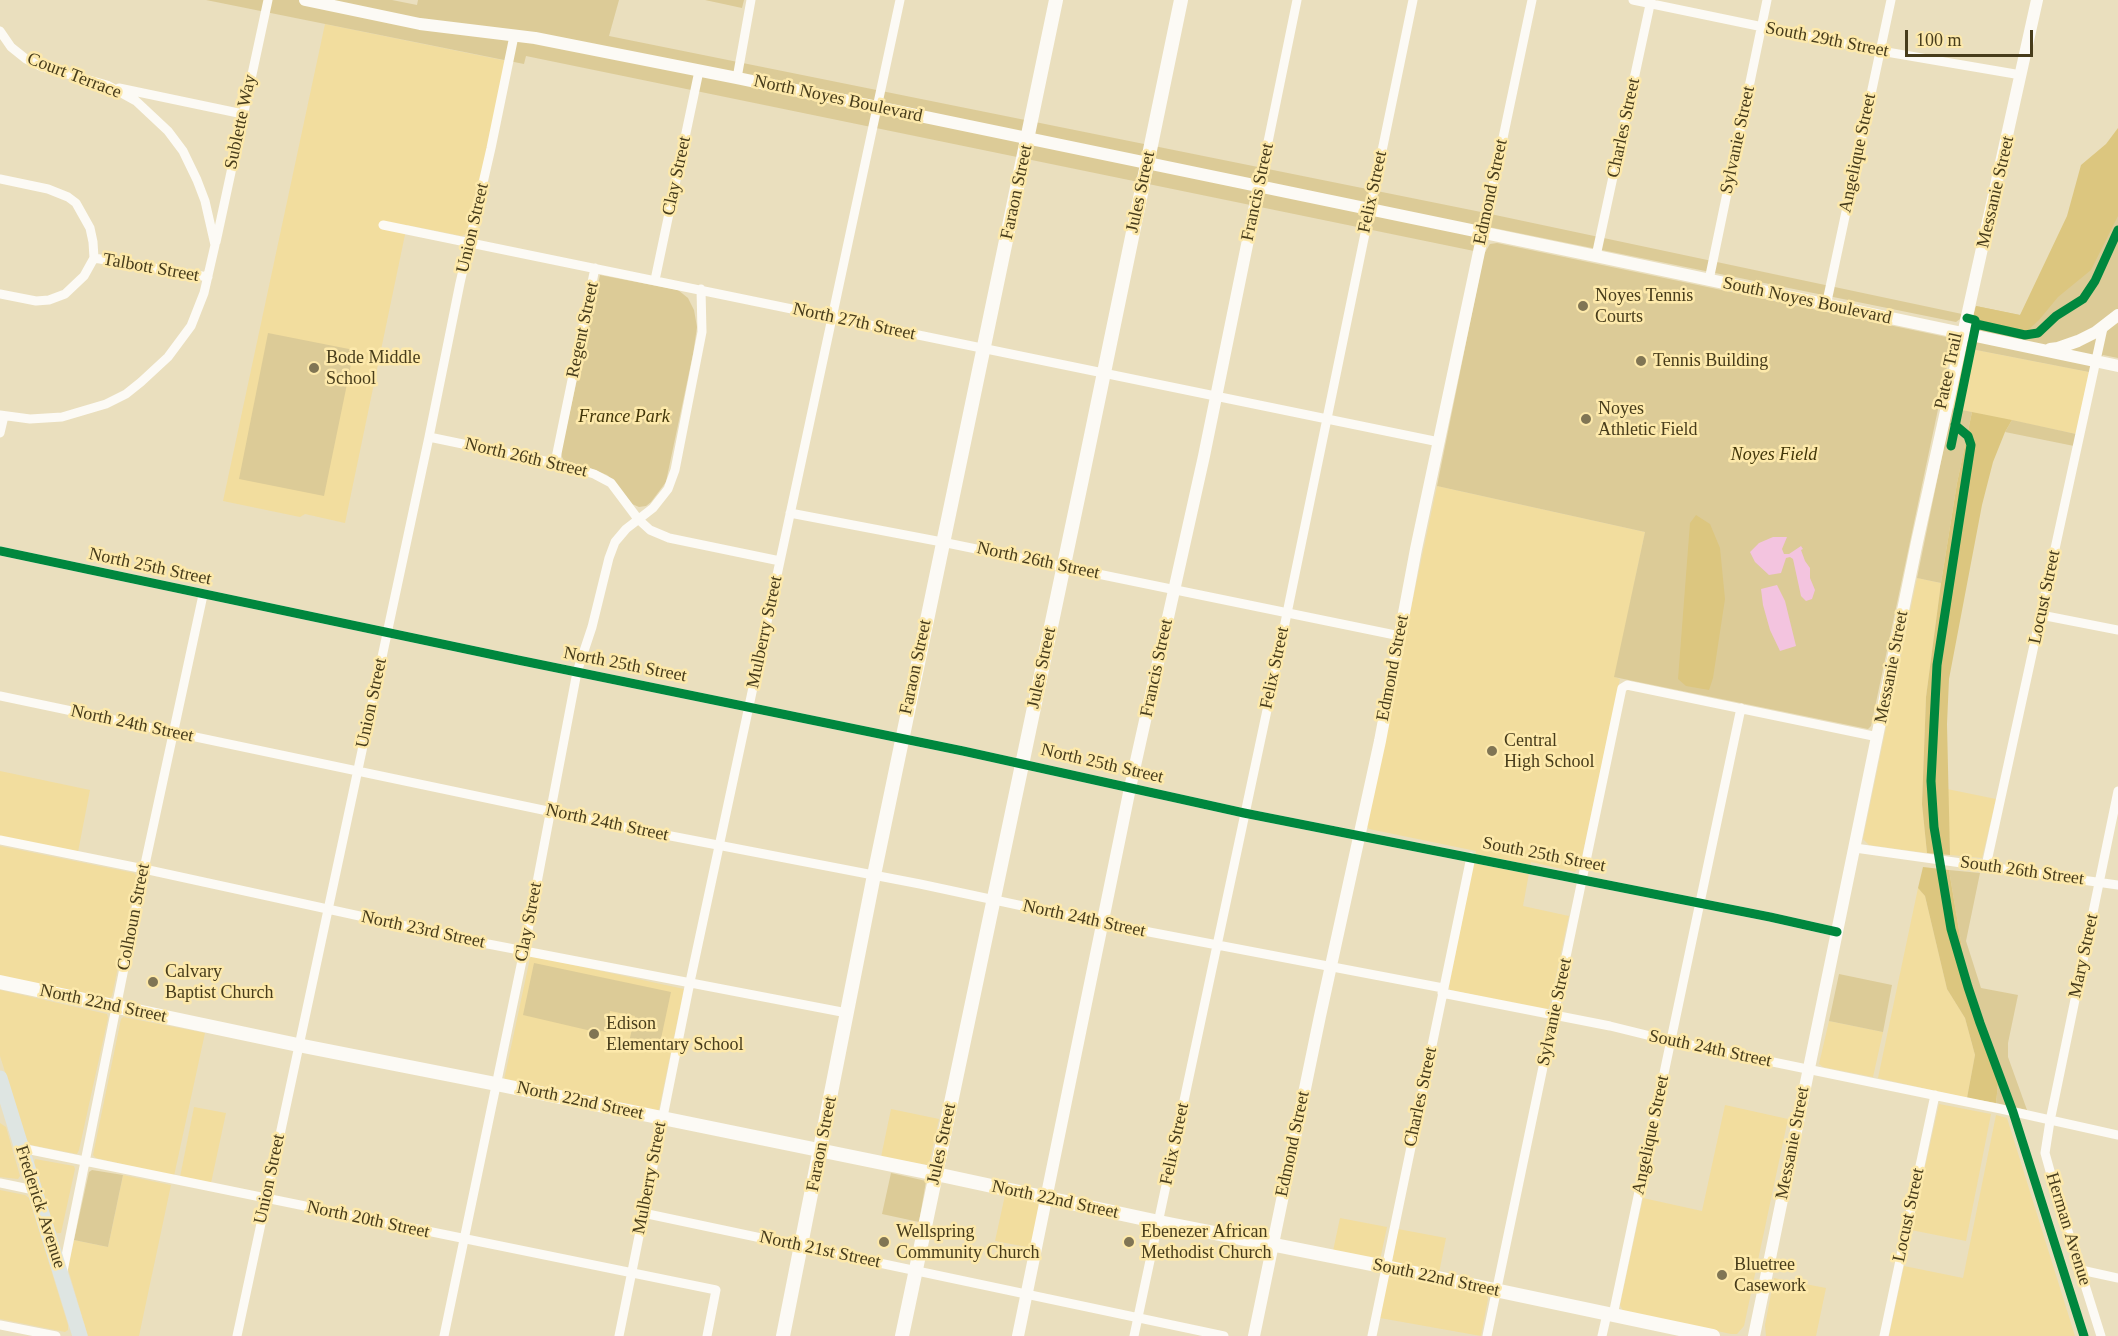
<!DOCTYPE html>
<html>
<head>
<meta charset="utf-8">
<style>
	body { margin:0 }
	#map { position:relative; width:2118px; height:1336px; overflow:hidden; background:#eadfbe; font-family:Georgia,serif }
	canvas { display:block }
	.scale { position:absolute; left:1905px; top:30px; width:128px; height:27px; box-sizing:border-box; border:3px solid #473c1b; border-top:0; padding-left:8px; font-size:18px; line-height:21px; white-space:nowrap; color:#473c1b; -webkit-text-stroke:4px #fde9ab; paint-order:stroke }
</style>
</head>
<body>
<div id="map">
<canvas width="2118" height="1336"></canvas>
<div class="scale">100 m</div>
</div>
<script>
const ctx = document.querySelector('canvas').getContext('2d');
ctx.lineJoin = 'round';
function paint(path, color) {
  ctx.fillStyle = color;
  ctx.fill(path, 'evenodd');
}
function shape(rows) {
  const path = new Path2D();
  for (const r of rows) {
    path.moveTo(r[0], r[1]);
    for (let i = 2; i < r.length; i += 2) path.lineTo(r[i], r[i + 1]);
  }
  return path;
}
function stroke(path, color, width, dash) {
  ctx.strokeStyle = color;
  ctx.lineWidth = width;
  ctx.lineCap = dash ? 'butt' : 'round';
  ctx.setLineDash(dash || []);
  ctx.stroke(path);
}
function drawText(font, color, halo, rows, align = 'center') {
  ctx.font = font + ' Georgia,serif';
  ctx.lineWidth = 5;
  ctx.setLineDash([]);
  ctx.textBaseline = 'middle';
  ctx.strokeStyle = halo;
  ctx.fillStyle = color;
  for (const [text, x, y, turn = 0] of rows) {
    ctx.save();
    ctx.translate(x, y);
    ctx.rotate((+turn || 0) * Math.PI / 180);
    ctx.textAlign = isNaN(turn) ? turn : align;
    if (halo) ctx.strokeText(text, 0, 0);
    ctx.fillText(text, 0, 0);
    ctx.restore();
  }
}
paint(shape([
	[325,24,507,61,468,233,462,236,407,225,345,523,305,514,300,517,223,501],
	[1966,348,2089,372,2076,434,1952,408],
	[1437,486,1645,532,1615,677,1620,679,1580,866,1575,872,1531,862,1523,906,1569,916,1549,1008,1546,1010,1450,990,1449,986,1476,851,1369,829,1365,824],
	[1917,578,1941,583,1926,697,1922,804,1927,853,1869,845,1863,839],
	[0,771,90,790,78,852,0,837],
	[1947,789,1996,799,1982,858,1950,855],
	[0,846,134,873,137,876,112,996,109,999,0,977],
	[1918,888,1925,896,1947,989,1965,1018,1975,1055,1967,1098,1878,1078],
	[532,956,684,989,659,1109,657,1112,504,1080,530,958],
	[0,990,107,1014,108,1018,79,1150,77,1154,31,1145,26,1139,0,1056],
	[123,1017,205,1033,174,1176,96,1158,93,1155,121,1019],
	[1829,1021,1883,1032,1873,1077,1823,1067,1819,1064],
	[1939,1104,1991,1114,1966,1241,1911,1230],
	[1725,1105,1788,1119,1744,1326,1737,1334,1731,1334,1623,1311,1620,1305,1643,1198,1702,1211],
	[194,1107,226,1113,211,1183,180,1177],
	[891,1109,939,1119,930,1160,927,1165,881,1157],
	[1996,1115,2007,1118,2075,1336,1889,1336,1904,1266,1963,1278],
	[0,1123,6,1127,20,1176,18,1179,0,1177],
	[35,1159,74,1166,75,1169,61,1233,57,1233,55,1230,34,1163],
	[123,1175,171,1185,139,1336,88,1336,68,1269,69,1263,74,1240,108,1247],
	[0,1190,25,1195,29,1198,68,1325,68,1330,65,1332,0,1319],
	[1005,1195,1035,1202,1041,1207,1032,1248,995,1241],
	[1340,1218,1387,1227,1380,1260,1333,1251],
	[1398,1229,1446,1238,1439,1273,1392,1262],
	[1393,1275,1487,1295,1488,1299,1481,1336,1380,1318,1387,1280,1389,1276],
	[1774,1278,1826,1288,1816,1336,1766,1336,1765,1325]
]), '#f2dd9e');
paint(shape([
	[206,0,392,0,417,5,418,0,619,0,609,36,1481,212,1962,314,1960,319,1956,322,1479,225,1474,251,526,56,524,64],
	[705,0,744,0,742,8],
	[2118,183,2118,358,2103,355,2089,372,1966,348,1976,306,2020,315],
	[1497,243,1951,338,1952,343,1871,726,1868,729,1614,677,1645,532,1437,486,1484,254,1490,244],
	[600,275,678,290,688,298,694,310,697,327,693,354,668,472,666,482,651,502,646,506,639,507,632,504,613,480,607,475,587,467,565,462,562,457,561,452],
	[268,333,354,350,324,496,239,479],
	[1952,408,1972,412,1957,483,1941,583,1917,578],
	[2012,420,2076,434,2074,446,2005,432],
	[1949,870,1980,873,1966,941,1981,988,2018,995,2008,1043,2008,1057,2027,1110,1996,1103,1998,1084,1966,972],
	[534,963,671,992,659,1048,629,1042,635,1016,610,1011,606,1032,601,1031,600,1033,523,1015],
	[1839,974,1892,985,1883,1032,1829,1021],
	[92,1170,123,1175,108,1247,74,1240,89,1172],
	[891,1173,926,1181,919,1222,882,1214]
]), '#dccb97');
paint(shape([
	[2118,128,2118,216,2091,270,2058,297,2039,320,2025,333,1986,329,1973,317,1976,306,2020,315,2067,216,2081,165,2106,144],
	[1972,412,2012,420,2005,432,1993,462,1982,505,1949,679,1947,724,1950,855,1927,853,1922,804,1926,697,1941,583,1957,483],
	[1696,515,1710,524,1720,548,1725,599,1713,678,1709,690,1686,686,1678,679,1690,523],
	[1923,867,1949,870,1966,972,1998,1084,1996,1103,1967,1098,1975,1055,1965,1018,1947,989,1925,896,1918,888]
]), '#dcc67f');
paint(shape([
	[1773,537,1787,537,1782,549,1784,554,1789,554,1801,546,1803,549,1801,550,1805,561,1810,568,1810,578,1815,590,1812,599,1806,601,1801,596,1793,559,1790,557,1786,558,1781,573,1769,575,1755,562,1750,552,1759,543],
	[1777,585,1785,601,1796,646,1780,651,1770,630,1763,605,1761,589]
]), '#f3c4df');
stroke(shape([
	[1633,0,1869,49,2021,75],
	[0,31,11,47,26,59,42,67,107,85,136,101,168,131,183,151,197,180,205,201,215,245,204,293,191,326,168,357,141,382,126,394,106,404,62,417,30,419,0,415],
	[737,78,751,0],
	[119,88,243,114],
	[0,179,48,189,68,197,76,203,90,228,93,242,94,258,84,276,65,294,49,300,36,301,0,294],
	[1259,186,1297,0],
	[383,225,1439,442],
	[1483,233,1532,0],
	[216,242,268,0],
	[1596,256,1651,0],
	[94,258,208,277],
	[655,280,699,71],
	[1709,280,1767,0],
	[1826,306,1891,0],
	[0,433,4,416],
	[429,437,564,465,594,474,611,483,638,519,650,530,669,538,780,561],
	[555,463,595,268],
	[790,513,942,542,1400,636],
	[0,551,518,660,963,751,1244,813,1770,917,1837,932],
	[2041,615,2118,630],
	[0,696,619,826,920,884,1102,923,1443,988],
	[0,840,144,869,488,944,847,1013],
	[1855,848,2118,885],
	[1986,866,2103,328],
	[1442,993,1610,1026,1671,1041,2001,1109,2118,1135],
	[21,1148,716,1290,707,1336],
	[0,1183,34,1190],
	[643,1213,1224,1336],
	[2081,1270,2118,1278],
	[63,1271,144,869,203,595],
	[1613,1315,1741,708],
	[0,1325,56,1336],
	[237,1336,429,437,460,283,491,148,514,36],
	[444,1336,524,951,577,672,592,627,609,558,615,542,626,529,653,508,668,489,675,470,702,332,701,289],
	[619,1336,690,982,900,0],
	[1134,1336,1270,696,1413,0],
	[1372,1336,1471,857],
	[1487,1336,1622,688,1627,685,1878,737],
	[1602,1336,1607,1314],
	[1884,1336,1935,1095],
	[2101,1336,2057,1196,2045,1153,2050,1121,2118,791]
]), '#fcfaf5', 9);
stroke(shape([
	[305,0,420,24,535,38,737,78,1596,256,2118,366],
	[2050,349,2058,348,2078,341,2096,332,2118,315],
	[1018,1336,1130,788,1204,456,1259,186],
	[1254,1336,1320,1016,1380,741,1416,549,1483,233],
	[1754,1336,1917,542,2037,0]
]), '#fcfaf5', 12);
stroke(shape([
	[0,982,298,1045,496,1084,936,1174,1159,1222,1386,1267,1713,1336],
	[783,1336,874,875,1056,0],
	[902,1336,1082,479,1181,0]
]), '#fcfaf5', 14);
stroke(shape([
	[0,1078,80,1336]
]), '#dee5e2', 15);
stroke(shape([
	[1967,318,1975,320,1976,324,2025,335,2038,333,2056,316,2083,299,2095,281,2118,230],
	[1955,425,1968,436,1971,445,1937,665,1931,781,1934,827,1951,929,1968,987,1980,1023,2013,1112,2084,1336],
	[1951,446,1976,324],
	[0,551,518,660,963,751,1244,813,1770,917,1837,932]
]), '#00873e', 9);
for (const [x, y, r, color] of [
	[1583,306,6,"#807554"],
	[1641,361,6,"#807554"],
	[314,368,6,"#807554"],
	[1586,419,6,"#807554"],
	[1492,751,6,"#807554"],
	[153,982,6,"#807554"],
	[594,1034,6,"#807554"],
	[884,1242,6,"#807554"],
	[1129,1242,6,"#807554"],
	[1722,1275,6,"#807554"]
]) {
  const dot = new Path2D();
  dot.arc(x, y, r, 0, 2 * Math.PI);
  ctx.fillStyle = color;
  ctx.fill(dot);
  stroke(dot, '#fde9ab', 2);
}
drawText('18px', '#473c1b', '#fde9ab', [
	["South 29th Street",1827,40,11],
	["Court Terrace",74,76,21],
	["North Noyes Boulevard",838,99,12],
	["Sublette Way",241,122,-78],
	["Charles Street",1624,128,-78],
	["Sylvanie Street",1738,140,-78],
	["Angelique Street",1858,153,-78],
	["Clay Street",677,176,-78],
	["Faraon Street",1017,192,-78],
	["Jules Street",1141,192,-78],
	["Francis Street",1258,192,-78],
	["Felix Street",1373,192,-78],
	["Edmond Street",1491,192,-78],
	["Messanie Street",1996,192,-77],
	["Union Street",473,228,-77],
	["Talbott Street",151,268,10],
	["South Noyes Boulevard",1807,301,12],
	["North 27th Street",854,322,12],
	["Regent Street",583,330,-78],
	["Patee Trail",1949,371,-78],
	["North 26th Street",526,458,13],
	["North 26th Street",1038,561,12],
	["North 25th Street",150,567,12],
	["Locust Street",2045,597,-78],
	["Mulberry Street",765,632,-78],
	["North 25th Street",625,665,11],
	["Faraon Street",916,667,-78],
	["Messanie Street",1892,667,-79],
	["Jules Street",1042,668,-78],
	["Francis Street",1157,668,-78],
	["Felix Street",1275,668,-78],
	["Edmond Street",1393,668,-79],
	["Union Street",372,703,-78],
	["North 24th Street",132,724,12],
	["North 25th Street",1102,764,13],
	["North 24th Street",607,823,12],
	["South 25th Street",1544,855,11],
	["South 26th Street",2022,871,8],
	["Colhoun Street",134,917,-79],
	["North 24th Street",1084,919,12],
	["Clay Street",529,922,-79],
	["North 23rd Street",423,930,12],
	["Mary Street",2084,956,-78],
	["North 22nd Street",103,1004,12],
	["Sylvanie Street",1555,1012,-78],
	["South 24th Street",1710,1049,12],
	["Charles Street",1421,1097,-78],
	["North 22nd Street",580,1101,12],
	["Angelique Street",1651,1135,-78],
	["Messanie Street",1793,1143,-79],
	["Faraon Street",822,1144,-79],
	["Jules Street",942,1144,-78],
	["Felix Street",1175,1144,-78],
	["Edmond Street",1293,1144,-78],
	["Mulberry Street",650,1178,-79],
	["Union Street",270,1179,-78],
	["North 22nd Street",1055,1200,12],
	["Frederick Avenue",40,1207,72],
	["Locust Street",1909,1215,-78],
	["North 20th Street",368,1220,12],
	["Herman Avenue",2068,1229,73],
	["North 21st Street",820,1250,12],
	["South 22nd Street",1436,1278,12]
]);
drawText('18px', '#473c1b', '#fde9ab', [
	["Noyes Tennis",1595,296],
	["Courts",1595,317],
	["Bode Middle",326,358],
	["School",326,379],
	["Tennis Building",1653,361],
	["Noyes",1598,409],
	["Athletic Field",1598,430],
	["Central",1504,741],
	["High School",1504,762],
	["Calvary",165,972],
	["Baptist Church",165,993],
	["Edison",606,1024],
	["Elementary School",606,1045],
	["Wellspring",896,1232],
	["Community Church",896,1253],
	["Ebenezer African",1141,1232],
	["Methodist Church",1141,1253],
	["Bluetree",1734,1265],
	["Casework",1734,1286]
], 'left');
drawText('italic 18px', '#413508', '#fde9ab', [
	["France Park",624,417],
	["Noyes Field",1774,455]
]);
</script>
</body>
</html>
